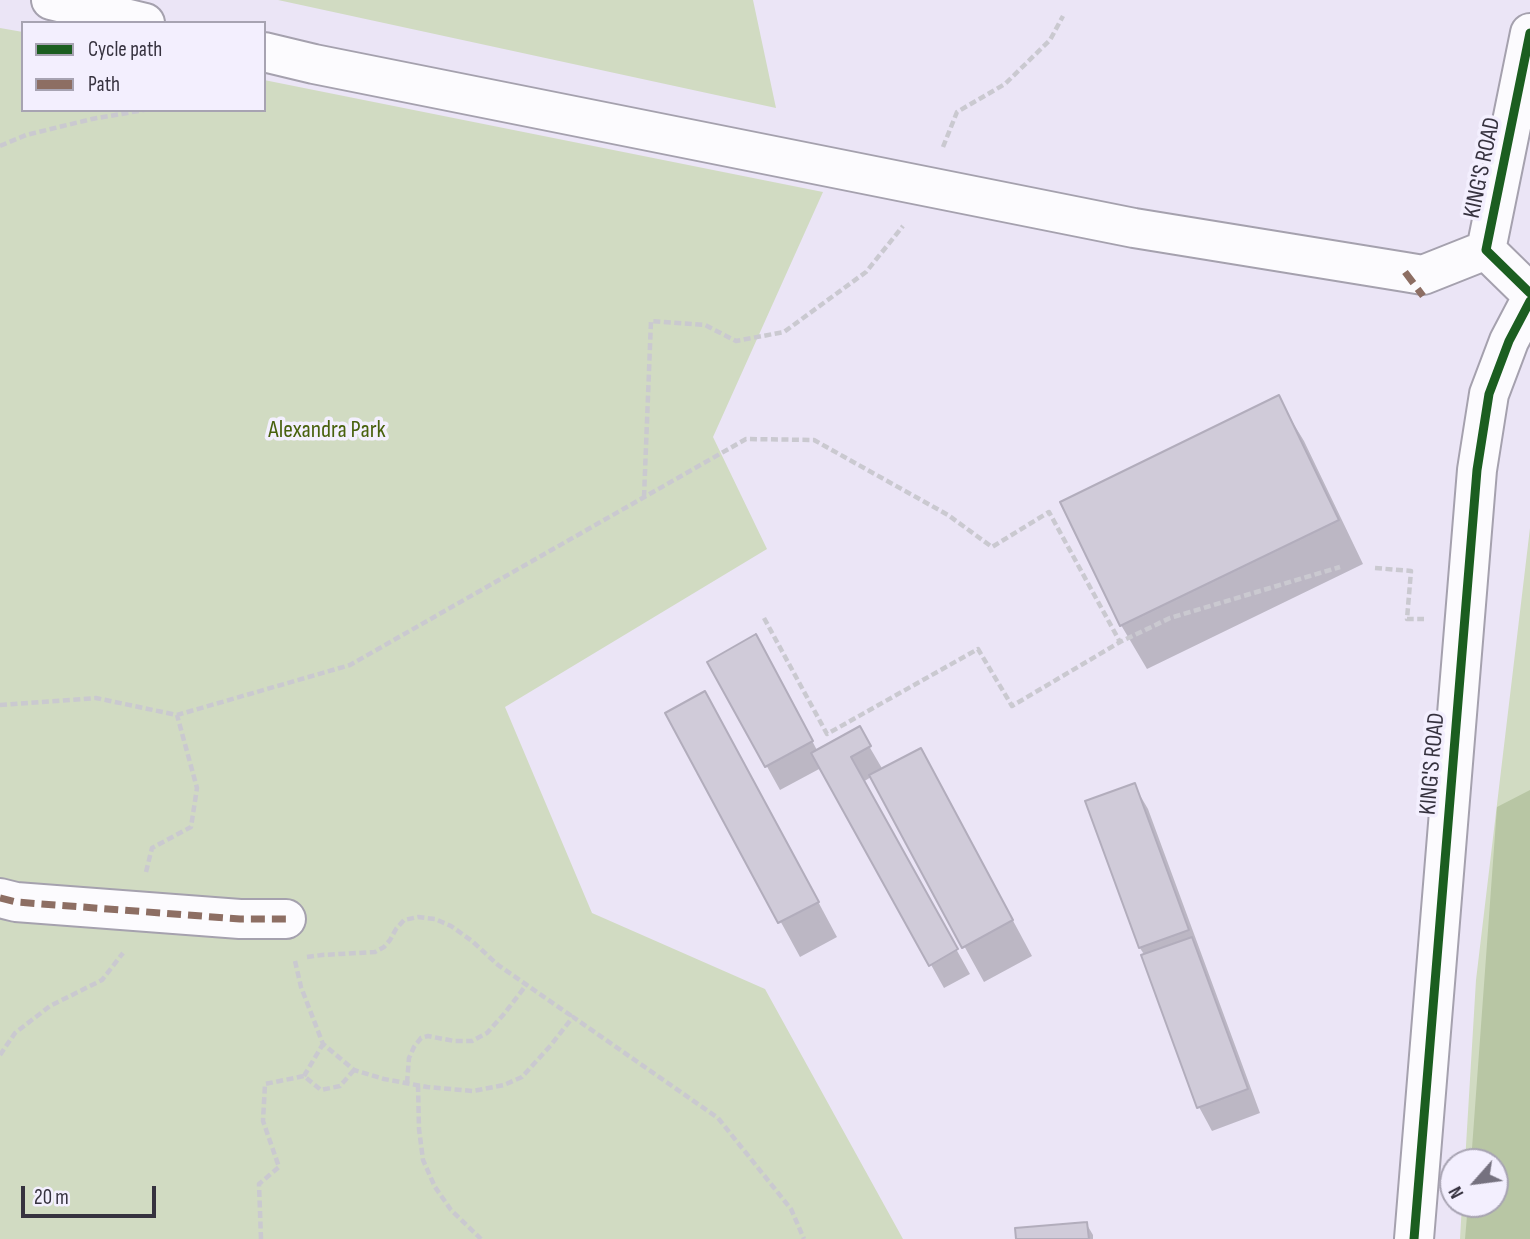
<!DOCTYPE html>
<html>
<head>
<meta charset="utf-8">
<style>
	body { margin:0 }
	#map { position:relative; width:1530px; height:1239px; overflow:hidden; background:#ebe5f6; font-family:"Sofia Sans Condensed",sans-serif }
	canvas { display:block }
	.legend { position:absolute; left:21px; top:21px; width:245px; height:91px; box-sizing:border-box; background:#f3effe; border:2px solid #a7a3b2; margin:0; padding:9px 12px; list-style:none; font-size:21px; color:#36323f }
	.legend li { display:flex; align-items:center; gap:14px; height:35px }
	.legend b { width:35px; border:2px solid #a7a3b2 }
	.north { position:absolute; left:1439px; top:1148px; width:70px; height:70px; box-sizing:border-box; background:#f3effe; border:2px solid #a7a3b2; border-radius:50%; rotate:242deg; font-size:19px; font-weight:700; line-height:28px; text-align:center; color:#36323f }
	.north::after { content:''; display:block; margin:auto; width:24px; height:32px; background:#75717f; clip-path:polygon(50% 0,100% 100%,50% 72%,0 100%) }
	.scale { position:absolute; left:21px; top:1186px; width:135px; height:32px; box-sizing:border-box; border:4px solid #36323f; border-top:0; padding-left:9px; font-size:21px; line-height:24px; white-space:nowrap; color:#36323f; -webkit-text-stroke:5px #f3effe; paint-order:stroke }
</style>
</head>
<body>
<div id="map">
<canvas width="1530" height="1239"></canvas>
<ul class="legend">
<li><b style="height:9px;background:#1b5e20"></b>Cycle path</li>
<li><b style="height:9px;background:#8d6e63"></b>Path</li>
</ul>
<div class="north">N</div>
<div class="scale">20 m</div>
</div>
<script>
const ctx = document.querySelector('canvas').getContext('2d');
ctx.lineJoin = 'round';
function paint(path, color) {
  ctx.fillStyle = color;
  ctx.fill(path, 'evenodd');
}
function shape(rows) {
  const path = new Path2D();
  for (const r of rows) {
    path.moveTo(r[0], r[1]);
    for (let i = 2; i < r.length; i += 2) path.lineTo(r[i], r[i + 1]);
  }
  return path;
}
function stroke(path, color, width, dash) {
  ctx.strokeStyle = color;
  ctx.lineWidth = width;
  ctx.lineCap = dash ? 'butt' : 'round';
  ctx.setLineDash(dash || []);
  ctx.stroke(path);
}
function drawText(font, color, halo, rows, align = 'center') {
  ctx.font = font + ' "Sofia Sans Condensed",sans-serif';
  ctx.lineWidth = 7;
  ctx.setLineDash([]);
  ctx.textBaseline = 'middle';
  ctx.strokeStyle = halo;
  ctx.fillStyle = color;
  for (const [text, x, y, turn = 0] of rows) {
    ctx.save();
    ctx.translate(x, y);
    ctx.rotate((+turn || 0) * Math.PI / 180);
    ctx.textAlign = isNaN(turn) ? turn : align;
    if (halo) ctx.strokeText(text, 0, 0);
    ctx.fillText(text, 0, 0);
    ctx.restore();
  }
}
paint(shape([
	[278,0,753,0,776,108],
	[0,28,23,32,23,110,264,110,264,80,823,192,713,437,767,549,505,707,592,913,765,989,903,1239,0,1239],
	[1530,528,1530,1239,1460,1239,1462,1204,1495,1204,1495,1162,1465,1162,1476,980]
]), '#d1dbc2');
paint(shape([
	[1530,790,1530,1239,1465,1239,1468,1204,1495,1204,1495,1162,1471,1162,1497,807]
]), '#b8c6a4');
paint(shape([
	[1278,398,1304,441,1363,564,1147,669,1121,625],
	[769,660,818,752,859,729,883,770,940,785,1032,956,984,982,871,777,863,782,970,974,944,988,821,768,780,790,709,662],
	[667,714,725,728,837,937,800,957],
	[1134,785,1148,809,1260,1113,1212,1131,1199,1107,1145,956,1140,948],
	[1086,1223,1093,1235,1093,1239,1017,1239]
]), '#0003');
const building = shape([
	[1279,395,1339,520,1120,626,1060,502,1279,395],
	[756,634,813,741,765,767,707,662,756,634],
	[705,691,819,902,778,923,665,713,705,691],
	[860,726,871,746,851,757,958,949,929,966,811,753,860,726],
	[921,748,1013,920,962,948,869,775,921,748],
	[1135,783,1189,930,1139,948,1085,801,1135,783],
	[1192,937,1248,1089,1197,1108,1141,955,1192,937],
	[1087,1222,1089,1239,1016,1239,1015,1228,1087,1222]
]);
paint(building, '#d0cbd9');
stroke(building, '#b2adbc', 2);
const minor = shape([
	[51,0,145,23],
	[1530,33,1486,250,1530,293],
	[264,52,314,64,1134,228,1405,272,1423,275,1486,250],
	[0,898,16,902,240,919,286,919],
	[1414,1239,1477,470,1489,394,1509,341,1530,301]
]);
stroke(minor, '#a5a1ae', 42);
stroke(shape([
	[0,146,26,135,92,119,144,110],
	[943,147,957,112,1005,84,1050,40,1063,16],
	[644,497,651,321,705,325,736,341,784,332,866,272,903,226],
	[1375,568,1411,571,1407,619,1424,619],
	[764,618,827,734,978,649,1012,706,1120,642,1170,618,1340,567],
	[0,705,96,698,177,715,350,665,746,439,814,440,948,515,992,547,1049,512,1120,642],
	[146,872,152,848,191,827,197,788,177,715],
	[307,957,322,955,375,952,384,947,390,940,396,929,404,920,418,917,435,919,451,926,472,941,498,965,573,1017],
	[295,961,301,987,323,1044,354,1070,384,1079,427,1087,473,1091,504,1085,522,1077,551,1045,573,1017,718,1118,791,1209,804,1239],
	[0,1055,15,1033,50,1006,102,980,123,953],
	[304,1076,323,1044],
	[407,1083,409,1058,414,1047,421,1038,428,1036,454,1041,472,1041,487,1033,504,1014,527,984],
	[418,1085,419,1129,423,1160,435,1187,451,1210,481,1239],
	[261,1239,259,1184,279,1167,263,1121,265,1084,304,1076,321,1090,340,1086,354,1070]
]), '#cac9d0', 4.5, [7, 3.5]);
stroke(minor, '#fcfbfe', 38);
stroke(shape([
	[1405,272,1423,296],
	[0,898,16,902,240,919,286,919]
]), '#8d6e63', 7, [14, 7]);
stroke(shape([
	[1530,33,1486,250,1530,293],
	[1414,1239,1477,470,1489,394,1509,341,1530,301]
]), '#1b5e20', 9);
drawText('24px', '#36323f', '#f3effe', [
	["KING'S ROAD",1483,168,-78],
	["KING'S ROAD",1433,764,-85]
]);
drawText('24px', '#48610d', '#f3effe', [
	["Alexandra Park",327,431]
]);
</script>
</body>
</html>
